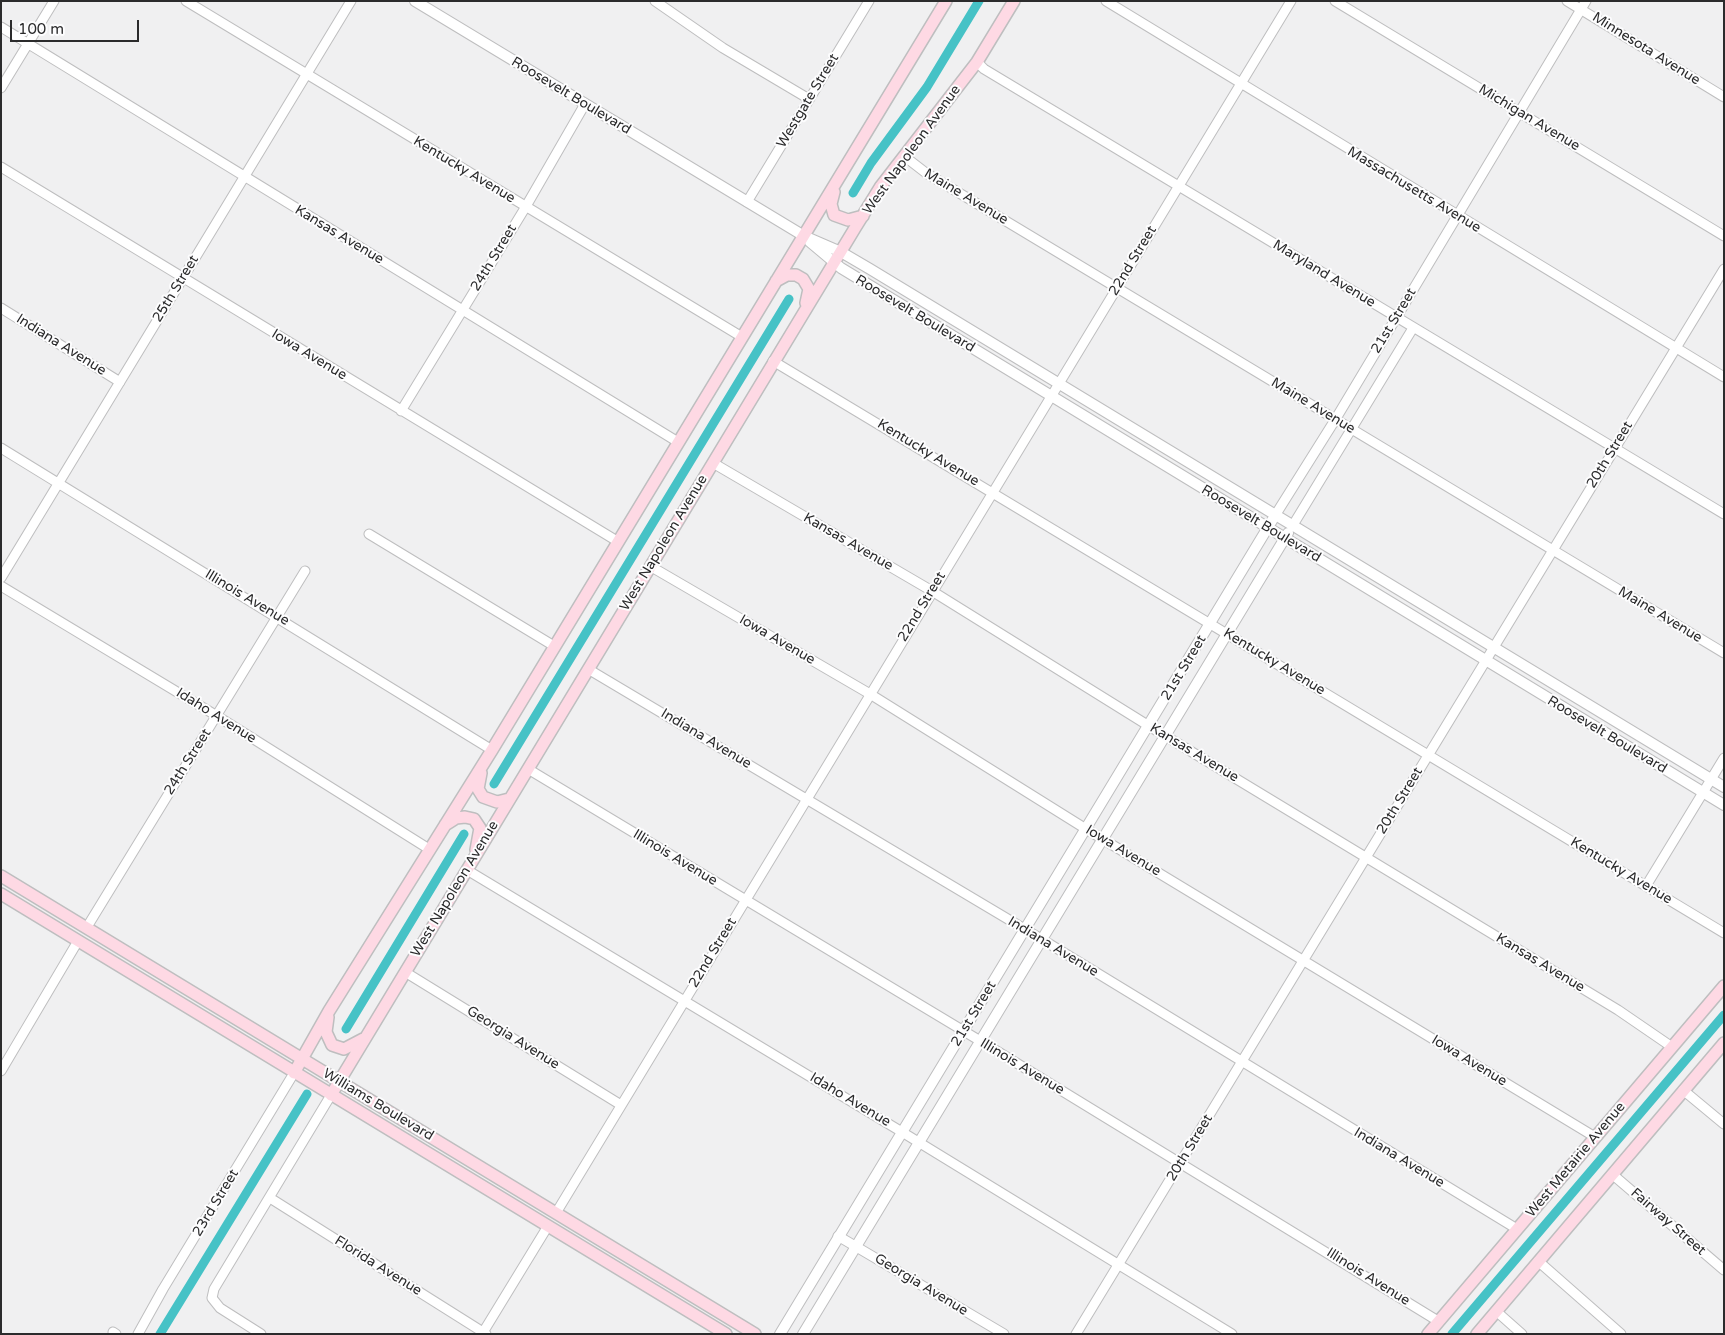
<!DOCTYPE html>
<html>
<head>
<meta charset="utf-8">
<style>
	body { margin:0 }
	#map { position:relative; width:1725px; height:1335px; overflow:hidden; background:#f0f0f1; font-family:"Varela Round",sans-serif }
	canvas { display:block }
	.frame { position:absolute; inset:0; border:2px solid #2b2b2c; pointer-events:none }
	.scale { position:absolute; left:10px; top:20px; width:129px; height:22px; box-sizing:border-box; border:2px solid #2b2b2c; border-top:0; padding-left:6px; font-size:15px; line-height:18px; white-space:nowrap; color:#2b2b2c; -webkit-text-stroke:4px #fdfdfe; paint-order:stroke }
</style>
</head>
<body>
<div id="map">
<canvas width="1725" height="1335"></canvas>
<div class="frame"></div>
<div class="scale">100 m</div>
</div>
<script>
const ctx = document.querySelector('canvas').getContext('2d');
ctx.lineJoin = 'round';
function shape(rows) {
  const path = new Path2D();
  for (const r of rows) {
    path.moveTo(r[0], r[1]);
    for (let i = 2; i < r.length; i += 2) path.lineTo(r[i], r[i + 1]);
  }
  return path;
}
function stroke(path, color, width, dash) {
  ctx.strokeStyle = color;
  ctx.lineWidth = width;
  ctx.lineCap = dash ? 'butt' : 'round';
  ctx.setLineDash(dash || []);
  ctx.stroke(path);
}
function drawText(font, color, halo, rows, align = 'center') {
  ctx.font = font + ' "Varela Round",sans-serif';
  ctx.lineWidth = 4;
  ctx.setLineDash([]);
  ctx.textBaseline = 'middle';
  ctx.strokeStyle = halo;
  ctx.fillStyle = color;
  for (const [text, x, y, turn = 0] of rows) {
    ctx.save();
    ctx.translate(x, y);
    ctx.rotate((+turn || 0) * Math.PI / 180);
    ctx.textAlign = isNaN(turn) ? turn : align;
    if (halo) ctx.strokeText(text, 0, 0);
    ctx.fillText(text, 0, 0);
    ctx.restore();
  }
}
stroke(shape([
	[853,193,871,163,927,87,979,1],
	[494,784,789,299],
	[346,1029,464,834],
	[160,1334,307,1094],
	[1452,1334,1724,1015]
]), '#46c2c6', 9);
const minor = shape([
	[186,1,742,337],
	[655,1,723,48,809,99],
	[1106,1,1724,377],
	[1335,1,1724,236],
	[1567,1,1724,97],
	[1,27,678,442],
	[977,62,984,69,1724,514],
	[1,88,54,1],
	[904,156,926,173,1724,653],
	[1,167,617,541],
	[747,202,869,1],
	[1,308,120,382],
	[773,361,1724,933],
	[401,411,525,208,585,104],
	[1,448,492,750],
	[713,463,932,591,1149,726,1618,1010,1672,1047],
	[1276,514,1335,420,1586,1],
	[1293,525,1413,328],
	[369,534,554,646],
	[650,566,870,694,1086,829,1595,1137],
	[1,578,351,1],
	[1,586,217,716,429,849],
	[588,669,1043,940,1517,1229],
	[528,769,992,1048,1438,1321],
	[467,870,902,1132,1232,1334],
	[1646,886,1724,758],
	[87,927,305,571],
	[405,972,621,1105],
	[1,1071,78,941],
	[1683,1090,1724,1124],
	[1612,1174,1724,1270],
	[270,1198,486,1334],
	[556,1213,1291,1],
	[838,1236,1004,1334],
	[1538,1261,1621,1334],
	[1496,1311,1522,1334],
	[113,1332,116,1334],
	[138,1334,163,1289,294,1073],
	[261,1334,220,1308,212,1298,214,1289,331,1095],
	[482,1334,548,1226],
	[1076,1334,1724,269]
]);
const tertiary = shape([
	[415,1,804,236,841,252,870,269,1724,787],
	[810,242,841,268,1724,805],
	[780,1334,1276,514],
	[803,1334,1288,533]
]);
const secondary = shape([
	[834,192,831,204,834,215,848,220,863,216],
	[776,281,787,275,796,275,803,279,809,289,806,303],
	[481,773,478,789,483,797,497,802,509,799],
	[445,825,456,818,465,817,474,819,480,828,476,850],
	[1,876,755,1334],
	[1,894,726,1334],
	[328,1017,326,1032,332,1045,344,1049,363,1039],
	[294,1073,329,1011,492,750,946,1],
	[331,1095,855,228,881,186,977,62,1014,1],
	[1428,1334,1724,986],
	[1477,1334,1724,1043]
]);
stroke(minor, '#bebebf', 11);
stroke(tertiary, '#bebebf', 12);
stroke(secondary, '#bebebf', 14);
stroke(minor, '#fff', 9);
stroke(tertiary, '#fff', 10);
stroke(secondary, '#fed9e4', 11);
drawText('14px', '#2b2b2c', '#fdfdfe', [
	["Minnesota Avenue",1646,49,32],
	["Roosevelt Boulevard",571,96,31],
	["Westgate Street",808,101,-59],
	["Michigan Avenue",1529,118,31],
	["West Napoleon Avenue",912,150,-54],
	["Kentucky Avenue",464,170,31],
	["Massachusetts Avenue",1414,190,31],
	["Maine Avenue",966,197,31],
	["Kansas Avenue",339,235,31],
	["24th Street",494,258,-59],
	["22nd Street",1133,261,-59],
	["Maryland Avenue",1324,274,31],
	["25th Street",176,289,-59],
	["Roosevelt Boulevard",915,314,31],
	["21st Street",1394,321,-59],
	["Indiana Avenue",61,345,32],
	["Iowa Avenue",309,355,31],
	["Maine Avenue",1313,406,31],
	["Kentucky Avenue",928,453,31],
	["20th Street",1610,455,-59],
	["Roosevelt Boulevard",1261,524,31],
	["Kansas Avenue",848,542,30],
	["West Napoleon Avenue",664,543,-59],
	["Illinois Avenue",247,598,31],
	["22nd Street",922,607,-59],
	["Maine Avenue",1660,615,31],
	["Iowa Avenue",777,640,30],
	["Kentucky Avenue",1274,662,31],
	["21st Street",1184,668,-59],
	["Idaho Avenue",216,716,32],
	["Roosevelt Boulevard",1607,735,31],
	["Indiana Avenue",706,739,31],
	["Kansas Avenue",1194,753,31],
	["24th Street",188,762,-58],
	["20th Street",1400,801,-59],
	["Iowa Avenue",1123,851,31],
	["Illinois Avenue",675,858,31],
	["Kentucky Avenue",1621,871,31],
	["West Napoleon Avenue",455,889,-59],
	["Indiana Avenue",1053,947,31],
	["22nd Street",713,953,-59],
	["Kansas Avenue",1540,963,31],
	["21st Street",974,1014,-59],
	["Georgia Avenue",513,1038,32],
	["Iowa Avenue",1469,1061,31],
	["Illinois Avenue",1022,1067,31],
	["Idaho Avenue",850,1100,31],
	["Williams Boulevard",378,1105,31],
	["20th Street",1190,1148,-59],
	["Indiana Avenue",1399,1158,31],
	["West Metairie Avenue",1576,1160,-50],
	["23rd Street",216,1203,-59],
	["Fairway Street",1668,1222,41],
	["Florida Avenue",378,1266,32],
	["Illinois Avenue",1368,1277,32],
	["Georgia Avenue",921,1285,31]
]);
</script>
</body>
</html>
